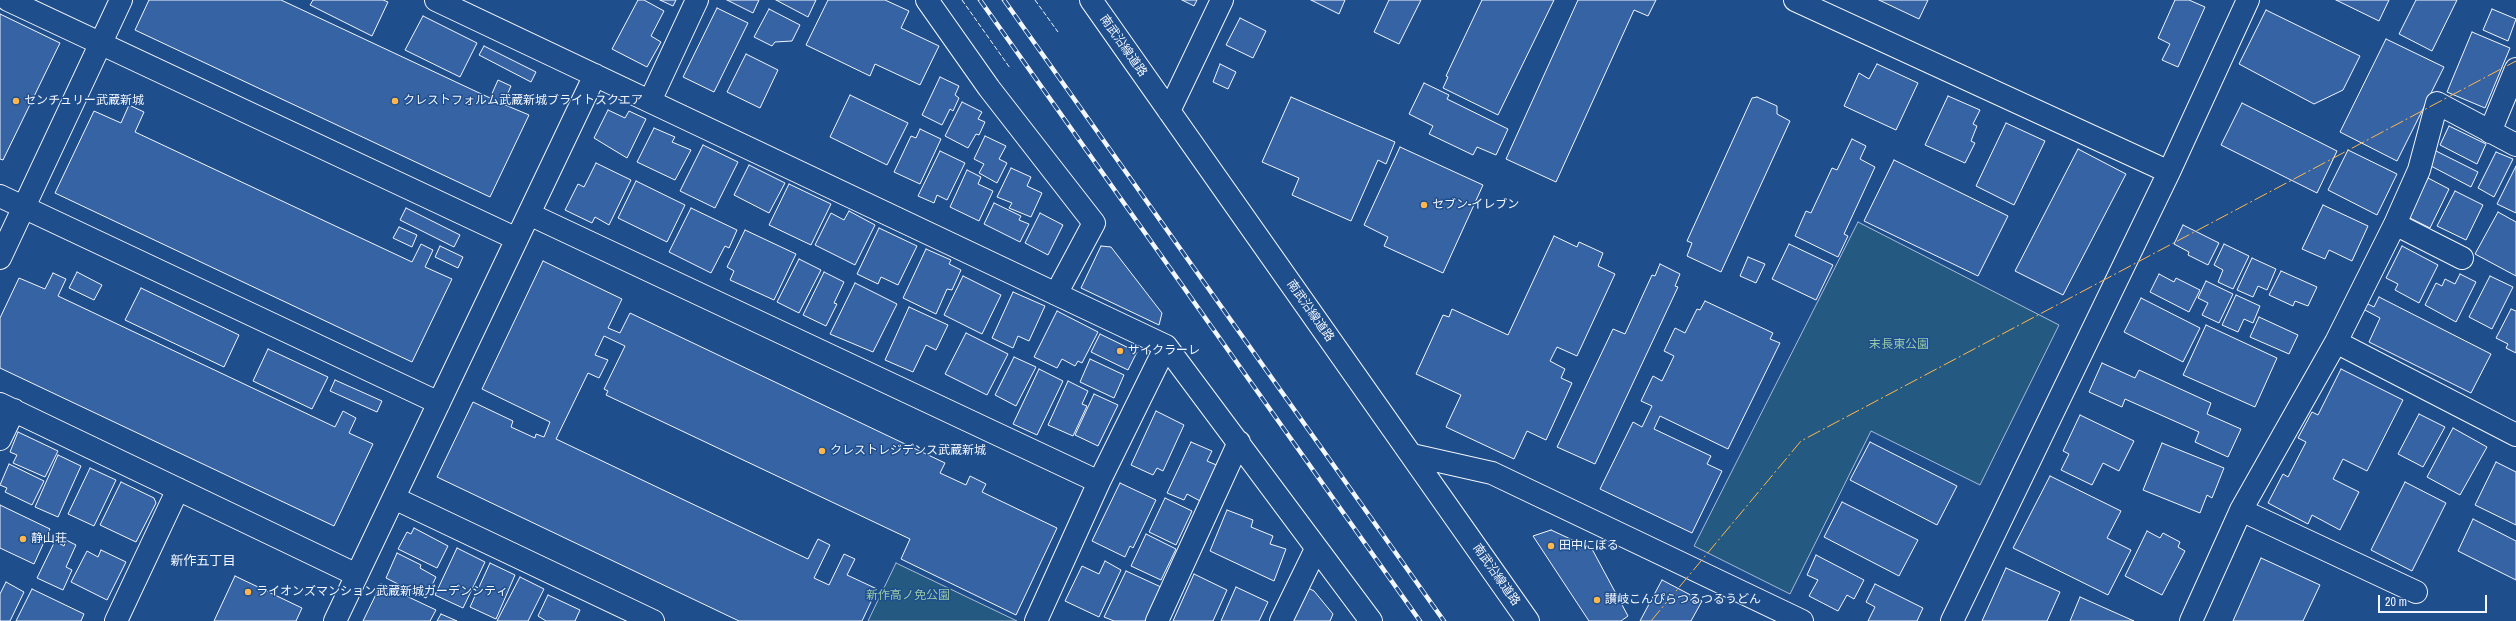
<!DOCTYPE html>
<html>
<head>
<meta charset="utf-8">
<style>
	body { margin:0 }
	#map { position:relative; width:2516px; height:621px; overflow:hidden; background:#1f4e8c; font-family:"Archivo Narrow",sans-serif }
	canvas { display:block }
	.scale { position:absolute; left:2378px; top:595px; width:109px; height:18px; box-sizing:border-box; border:2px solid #f2f6ff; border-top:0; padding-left:5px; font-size:12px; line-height:14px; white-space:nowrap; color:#f2f6ff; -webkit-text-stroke:3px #1f4e8c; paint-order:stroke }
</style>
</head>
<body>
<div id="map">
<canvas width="2516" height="621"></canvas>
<div class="scale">20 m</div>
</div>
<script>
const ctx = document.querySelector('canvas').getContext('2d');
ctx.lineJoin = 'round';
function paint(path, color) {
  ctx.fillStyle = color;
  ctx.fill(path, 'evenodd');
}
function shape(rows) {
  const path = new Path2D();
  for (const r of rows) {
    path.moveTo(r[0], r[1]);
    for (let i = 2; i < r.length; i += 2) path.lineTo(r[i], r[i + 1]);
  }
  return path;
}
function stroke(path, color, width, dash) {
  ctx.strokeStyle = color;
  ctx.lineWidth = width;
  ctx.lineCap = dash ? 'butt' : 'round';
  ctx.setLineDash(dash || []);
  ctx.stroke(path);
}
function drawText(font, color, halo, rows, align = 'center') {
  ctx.font = font + ' "Archivo Narrow","Noto Sans JP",sans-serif';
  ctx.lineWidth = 3;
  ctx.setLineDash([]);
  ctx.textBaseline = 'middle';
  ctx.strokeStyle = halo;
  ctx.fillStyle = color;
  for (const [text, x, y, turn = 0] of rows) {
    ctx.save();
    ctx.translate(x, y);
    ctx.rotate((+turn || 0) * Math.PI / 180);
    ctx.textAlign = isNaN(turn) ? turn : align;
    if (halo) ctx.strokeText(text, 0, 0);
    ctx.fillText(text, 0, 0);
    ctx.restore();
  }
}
const green = shape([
	[1858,222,2059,325,1980,485,1871,431,1790,594,1694,546,1858,222],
	[896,563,1017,621,868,621,896,563]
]);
paint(green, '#245a82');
stroke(green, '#a8bbd7', 1);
const building = shape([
	[149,0,281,0,490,98,498,80,511,86,503,104,529,115,490,197,135,30,149,0],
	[313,0,383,0,388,2,372,36,310,5,313,0],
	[638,0,644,0,664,11,651,36,661,42,647,67,612,49,638,0],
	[660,0,676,0,673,6,660,0],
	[727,0,759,0,753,13,727,0],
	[776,0,816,0,808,17,776,0],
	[828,0,885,0,909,11,901,28,939,46,920,85,875,64,870,76,806,45,828,0],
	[1182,0,1197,0,1194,6,1182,0],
	[1311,0,1345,0,1339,14,1311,0],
	[1389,0,1421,0,1399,44,1374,32,1389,0],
	[1482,0,1554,0,1498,115,1443,88,1448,77,1446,76,1482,0],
	[1578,0,1656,0,1648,16,1634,10,1556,182,1506,159,1578,0],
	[1879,0,1928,0,1919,19,1879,0],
	[2175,0,2189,0,2205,7,2178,67,2162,60,2170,44,2158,38,2175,0],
	[2336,0,2389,0,2379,21,2336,0],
	[2416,0,2457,0,2432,51,2399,34,2416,0],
	[717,8,748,23,714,92,683,77,717,8],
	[769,9,800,25,792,41,775,42,772,46,754,37,769,9],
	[2492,9,2516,19,2508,41,2483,30,2492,9],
	[2266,10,2360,56,2343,90,2314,104,2239,64,2266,10],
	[0,14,60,43,3,160,0,159,0,14],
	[423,16,477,43,460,77,405,50,423,16],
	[1240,18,1266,31,1253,58,1226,45,1240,18],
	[2472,32,2510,48,2485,108,2447,92,2472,32],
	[2386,39,2444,67,2397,161,2340,132,2386,39],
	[484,46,536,72,531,82,479,55,484,46],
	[746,54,778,70,760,108,727,92,746,54],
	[1220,64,1236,72,1228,89,1213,82,1220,64],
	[1877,64,1918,83,1896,130,1844,106,1859,73,1869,79,1877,64],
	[940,77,959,86,955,95,959,98,953,111,950,109,942,125,922,115,940,77],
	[1424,83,1449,95,1447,99,1508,129,1496,155,1477,147,1473,155,1429,134,1433,126,1409,114,1424,83],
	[850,95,908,123,887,165,830,137,850,95],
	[1948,96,1980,110,1973,124,1977,126,1971,141,1975,143,1965,163,1925,145,1948,96],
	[1291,97,1395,142,1386,164,1378,160,1351,221,1292,195,1299,178,1262,162,1291,97],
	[1757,97,1777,106,1777,114,1790,121,1721,272,1687,256,1692,243,1687,241,1752,98,1757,97],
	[962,102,982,112,978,119,985,122,979,135,976,134,968,148,945,136,962,102],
	[2242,103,2337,151,2317,193,2221,145,2242,103],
	[129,105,144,112,135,132,412,262,421,244,433,250,425,267,452,279,412,362,55,193,94,111,121,123,129,105],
	[608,110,625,118,629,111,646,119,627,158,594,138,608,110],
	[2006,123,2045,141,2014,205,1976,186,2006,123],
	[2449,126,2486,144,2477,164,2440,145,2449,126],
	[654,128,675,137,672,142,691,150,675,180,637,162,654,128],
	[920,129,941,139,920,184,894,172,911,136,916,138,920,129],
	[985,136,1006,146,999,159,1007,163,997,183,979,173,984,164,974,159,985,136],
	[1852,139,1866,146,1860,159,1875,167,1844,234,1848,236,1838,257,1795,236,1806,211,1811,213,1832,168,1837,170,1852,139],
	[703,145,738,162,715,208,680,191,703,145],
	[1400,147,1483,185,1443,273,1384,246,1388,237,1364,225,1400,147],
	[2078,149,2126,174,2063,295,2015,271,2078,149],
	[2348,150,2397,174,2377,215,2328,190,2348,150],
	[940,151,965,163,947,200,937,195,934,203,918,196,940,151],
	[2436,151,2478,172,2471,187,2429,165,2436,151],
	[2496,152,2513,159,2494,197,2478,188,2496,152],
	[1894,160,2008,216,1978,276,1864,221,1894,160],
	[596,163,631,180,609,225,595,217,592,223,565,210,578,184,584,187,596,163],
	[749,165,785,183,769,213,734,195,749,165],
	[2516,166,2516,213,2497,204,2516,166],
	[1011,168,1031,177,1027,186,1042,193,1031,217,1009,208,1012,203,997,197,1011,168],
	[967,170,981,177,978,184,993,191,979,221,950,207,967,170],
	[2428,178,2449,189,2430,228,2408,217,2428,178],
	[636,181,685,205,667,242,618,218,636,181],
	[789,184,831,204,811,245,769,225,789,184],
	[2455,191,2483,205,2466,240,2437,226,2455,191],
	[994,203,1021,216,1019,220,1029,224,1020,242,984,224,994,203],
	[2323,205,2368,226,2352,261,2329,250,2325,259,2302,249,2323,205],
	[406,208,460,235,454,247,400,220,406,208],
	[691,208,737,230,729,248,725,246,711,273,669,252,691,208],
	[849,211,875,225,855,265,815,245,831,213,844,220,849,211],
	[2498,212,2516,222,2516,276,2475,254,2498,212],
	[1040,213,1063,225,1048,255,1025,243,1040,213],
	[2183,225,2219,243,2208,265,2188,255,2189,252,2174,244,2183,225],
	[399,227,417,235,412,247,393,238,399,227],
	[879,228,917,246,898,285,881,277,878,284,857,274,879,228],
	[745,230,796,254,774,300,730,280,734,271,727,267,745,230],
	[1554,236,1577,247,1579,242,1603,253,1598,266,1615,274,1577,356,1557,347,1550,361,1565,369,1561,378,1572,383,1546,440,1527,431,1514,459,1446,427,1461,395,1416,374,1443,315,1449,317,1452,309,1508,335,1554,236],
	[1789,244,1833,265,1816,300,1772,279,1789,244],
	[2224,244,2249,256,2233,289,2218,282,2223,270,2214,265,2224,244],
	[440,246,463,257,458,268,435,257,440,246],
	[1101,246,1111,247,1162,313,1159,325,1081,288,1101,246],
	[2402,246,2438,265,2419,303,2395,290,2398,284,2386,278,2402,246],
	[926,249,951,260,949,264,961,270,952,290,947,289,936,314,903,298,926,249],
	[1748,257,1765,264,1756,283,1740,276,1748,257],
	[2252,258,2276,269,2267,290,2258,286,2253,297,2237,290,2252,258],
	[799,259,821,270,799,313,777,302,799,259],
	[543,261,622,299,608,328,620,333,630,313,945,463,940,473,966,485,970,476,986,484,982,492,1057,528,1016,615,901,559,910,539,606,395,608,391,604,389,625,346,604,336,595,355,608,360,599,378,588,373,556,439,808,559,818,539,830,545,814,578,829,585,844,554,855,559,847,575,877,589,862,621,739,621,437,477,473,402,513,421,511,427,535,438,536,434,544,437,550,422,482,389,543,261],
	[1660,264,1680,274,1675,286,1678,287,1595,464,1557,447,1613,329,1625,334,1652,275,1655,276,1660,264],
	[2281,271,2317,287,2308,306,2295,301,2293,306,2269,295,2281,271],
	[77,272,102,285,94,300,69,288,77,272],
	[824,272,844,282,834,303,837,304,826,326,803,315,824,272],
	[53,273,66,279,58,296,335,427,343,411,356,418,349,433,373,444,334,526,0,368,0,318,19,278,45,289,53,273],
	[2159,274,2174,282,2176,278,2200,290,2189,312,2150,292,2159,274],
	[2460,274,2476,282,2456,322,2425,305,2436,283,2442,286,2445,279,2455,284,2460,274],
	[963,276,1001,295,982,334,944,315,963,276],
	[2490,276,2513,287,2492,329,2469,317,2490,276],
	[2206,281,2233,294,2219,323,2202,315,2208,303,2198,298,2206,281],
	[855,283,897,304,873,352,830,334,855,283],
	[141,288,239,335,224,367,125,320,141,288],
	[1013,292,1045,306,1029,341,1018,336,1013,348,992,338,1013,292],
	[2236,295,2260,306,2253,323,2244,319,2238,332,2222,325,2236,295],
	[2379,297,2491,354,2471,393,2369,342,2380,318,2363,309,2366,303,2374,307,2379,297],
	[2141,298,2200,328,2183,362,2124,332,2141,298],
	[1705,301,1773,333,1770,339,1780,343,1728,449,1660,416,1654,429,1711,456,1707,464,1722,471,1692,533,1600,489,1633,422,1642,427,1652,406,1641,401,1653,376,1662,381,1674,356,1664,351,1675,328,1685,333,1697,309,1700,310,1705,301],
	[909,307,948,325,936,350,926,345,913,372,885,360,909,307],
	[2511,309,2516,311,2516,353,2506,348,2508,344,2496,338,2511,309],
	[1057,311,1098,332,1082,363,1078,361,1075,366,1062,359,1057,368,1034,357,1057,311],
	[2259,317,2298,335,2289,354,2250,337,2259,317],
	[2206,325,2277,358,2255,407,2183,375,2206,325],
	[966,333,1008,354,987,395,945,374,966,333],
	[1100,334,1137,352,1128,370,1091,352,1100,334],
	[268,349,328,377,312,409,253,381,268,349],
	[1014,357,1036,367,1016,406,995,395,1014,357],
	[1090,359,1124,375,1114,398,1080,382,1090,359],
	[2102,363,2135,378,2139,370,2211,403,2207,414,2241,429,2228,457,2195,442,2199,432,2125,399,2122,407,2089,392,2102,363],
	[1039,369,1063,381,1037,435,1013,424,1039,369],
	[2341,369,2403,400,2367,471,2343,459,2333,479,2359,492,2340,530,2312,515,2308,524,2268,503,2283,474,2288,477,2306,442,2298,438,2312,412,2318,415,2341,369],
	[335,380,382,401,377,412,330,391,335,380],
	[1068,381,1088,391,1082,404,1087,406,1073,436,1048,425,1068,381],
	[1094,394,1118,405,1098,446,1075,435,1094,394],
	[1156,411,1184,425,1163,471,1157,468,1153,475,1131,465,1156,411],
	[2419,414,2445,427,2423,467,2398,454,2419,414],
	[2080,415,2134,441,2119,471,2103,463,2092,485,2061,470,2069,454,2063,451,2080,415],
	[2453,428,2487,447,2460,495,2427,477,2453,428],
	[18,432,58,451,45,477,13,463,17,455,10,452,18,432],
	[1191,442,1212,451,1207,461,1221,467,1204,503,1187,494,1184,500,1167,493,1191,442],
	[1870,442,1957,486,1937,525,1850,480,1870,442],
	[2162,443,2224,468,2212,498,2207,495,2200,513,2143,490,2162,443],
	[58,455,81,466,58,517,35,507,58,455],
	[2496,462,2516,472,2516,525,2475,505,2496,462],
	[9,464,44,481,32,505,5,492,7,488,0,485,9,464],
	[90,468,116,480,94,526,68,514,90,468],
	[2050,476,2121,511,2107,538,2131,550,2108,595,2013,548,2050,476],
	[121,482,154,498,156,503,136,542,100,525,121,482],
	[2405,482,2446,503,2412,571,2371,550,2405,482],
	[1120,483,1156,500,1133,548,1130,546,1125,557,1092,541,1120,483],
	[1165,498,1192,511,1176,545,1149,532,1165,498],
	[1842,502,1918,540,1899,576,1824,537,1842,502],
	[0,505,50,529,34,564,0,548,0,505],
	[1227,510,1253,520,1251,527,1273,536,1270,544,1286,549,1274,581,1210,551,1227,510],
	[2473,519,2516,541,2516,580,2458,551,2473,519],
	[414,528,448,546,437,568,398,549,407,532,411,534,414,528],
	[1551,530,1592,549,1628,616,1621,621,1589,621,1533,536,1551,530],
	[2147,531,2160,538,2163,533,2180,542,2178,547,2185,551,2162,595,2125,576,2147,531],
	[1146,534,1176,549,1161,580,1131,566,1146,534],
	[66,540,76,545,66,567,72,570,63,590,37,578,55,541,64,546,66,540],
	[457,548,485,562,463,608,435,595,457,548],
	[101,550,126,562,107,600,71,582,87,551,98,557,101,550],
	[397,553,421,565,420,568,436,577,426,598,386,578,397,553],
	[1816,555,1864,580,1854,599,1847,595,1838,611,1809,596,1818,580,1807,575,1816,555],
	[2261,558,2320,585,2303,621,2233,621,2261,558],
	[1105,561,1121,570,1099,617,1065,601,1082,566,1099,574,1105,561],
	[490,563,515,575,496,619,470,607,490,563],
	[2006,568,2060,592,2047,621,1982,621,2006,568],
	[1126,571,1161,587,1145,621,1114,621,1104,617,1126,571],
	[1194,574,1227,590,1213,621,1173,621,1194,574],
	[235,576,302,608,296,621,214,621,235,576],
	[520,577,544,589,528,621,497,621,520,577],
	[1662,580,1702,601,1691,621,1640,621,1662,580],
	[6,582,24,592,10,621,0,621,0,594,6,582],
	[381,584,436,610,430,621,363,621,381,584],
	[1875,584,1923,608,1917,621,1868,621,1875,607,1866,602,1875,584],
	[1236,587,1268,602,1259,621,1221,621,1236,587],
	[1308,588,1314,591,1333,614,1330,621,1293,621,1308,588],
	[32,589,84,614,81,621,16,621,32,589],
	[548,595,580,610,575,621,546,621,538,616,548,595],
	[2080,597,2134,621,2070,621,2080,597],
	[441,614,457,621,437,621,441,614]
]);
paint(building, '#3563a3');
stroke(building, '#f2f6ff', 1);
const minor = shape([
	[8,0,517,239],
	[436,0,1166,346,1371,621],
	[927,0,989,88,1094,223,1056,294],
	[1091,0,1528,621],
	[1795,0,2169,172],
	[650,101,697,0],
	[1169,111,1222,0],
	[2490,132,2516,69],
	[0,196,439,403],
	[529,214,1099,482],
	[2395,224,2462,258],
	[0,258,121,0],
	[2336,342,2516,435],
	[0,404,357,575],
	[0,439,14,410],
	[1412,455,1492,473,1802,621],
	[394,498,653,621],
	[2241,510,2416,592],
	[116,621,178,489],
	[335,621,595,75],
	[1036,621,1099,482,1166,346],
	[1157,621,1239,442],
	[1281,621,1316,549],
	[1952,621,2169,172,2248,0],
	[2191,621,2241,510,2336,342,2395,224,2419,170,2437,103,2516,145]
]);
stroke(minor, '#f2f6ff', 24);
stroke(minor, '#1f4e8c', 22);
const rail = shape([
	[980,0,1420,621],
	[1004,0,1444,621]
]);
stroke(rail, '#f2f6ff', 4.5);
stroke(rail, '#1f4e8c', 3, [9]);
stroke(shape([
	[962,0,1010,68],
	[1035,0,1058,32]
]), '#f2f6ff', 1, [5, 2]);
stroke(shape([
	[1651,621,1801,441,2516,61]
]), '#ffb74d', 1, [14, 3, 2, 3]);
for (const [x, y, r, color] of [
	[16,101,4,"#ffb74d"],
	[395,101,4,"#ffb74d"],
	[1424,205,4,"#ffb74d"],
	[1120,351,4,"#ffb74d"],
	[822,451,4,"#ffb74d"],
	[23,539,4,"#ffb74d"],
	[1551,546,4,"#ffb74d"],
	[248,592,4,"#ffb74d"],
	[1597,600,4,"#ffb74d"]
]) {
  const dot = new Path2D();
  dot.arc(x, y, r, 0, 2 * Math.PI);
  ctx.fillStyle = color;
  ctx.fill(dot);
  stroke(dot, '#1f4e8c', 1.5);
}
drawText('12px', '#f2f6ff', '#1f4e8c', [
	["南武沿線道路",1123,46,55],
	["南武沿線道路",1310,311,55],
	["南武沿線道路",1496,575,55]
]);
drawText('12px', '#f2f6ff', '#1f4e8c', [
	["センチュリー武蔵新城",24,101],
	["クレストフォルム武蔵新城ブライトスクエア",403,101],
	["セブン-イレブン",1432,205],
	["サイクラーレ",1128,351],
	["クレストレジデンス武蔵新城",830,451],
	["静山荘",31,539],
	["田中にぼる",1559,546],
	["ライオンズマンション武蔵新城ガーデンシティ",256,592],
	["讃岐こんぴらつるつるうどん",1605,600]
], 'left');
drawText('12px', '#97c8a6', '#1f4e8c', [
	["末長東公園",1899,345],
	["新作高ノ免公園",908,596]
]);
drawText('13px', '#f2f6ff', '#1f4e8c', [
	["新作五丁目",203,562]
]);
</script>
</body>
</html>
